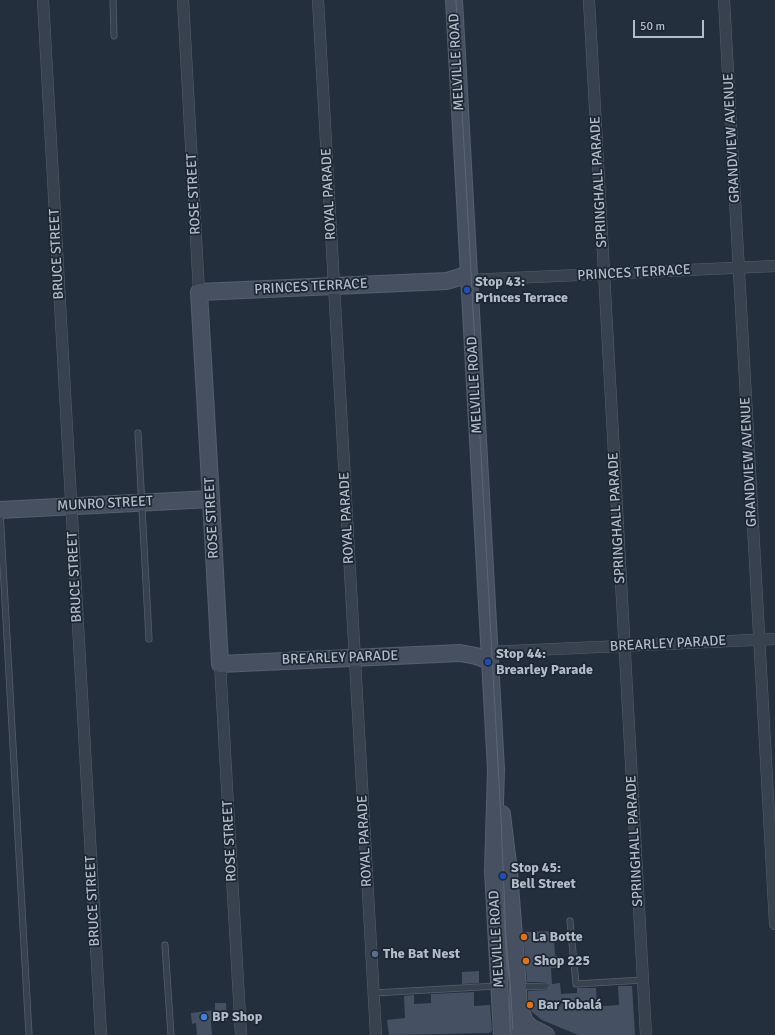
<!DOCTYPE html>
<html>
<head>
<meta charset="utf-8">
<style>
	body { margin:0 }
	#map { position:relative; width:775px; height:1035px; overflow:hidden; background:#242f3e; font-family:Signika,sans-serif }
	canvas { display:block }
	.scale { position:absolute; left:633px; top:20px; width:71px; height:18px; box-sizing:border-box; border:2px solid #b4bcc9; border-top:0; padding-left:5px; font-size:12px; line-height:14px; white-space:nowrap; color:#b4bcc9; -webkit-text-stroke:3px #1d2633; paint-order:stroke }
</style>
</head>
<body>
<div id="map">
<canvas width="775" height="1035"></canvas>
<div class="scale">50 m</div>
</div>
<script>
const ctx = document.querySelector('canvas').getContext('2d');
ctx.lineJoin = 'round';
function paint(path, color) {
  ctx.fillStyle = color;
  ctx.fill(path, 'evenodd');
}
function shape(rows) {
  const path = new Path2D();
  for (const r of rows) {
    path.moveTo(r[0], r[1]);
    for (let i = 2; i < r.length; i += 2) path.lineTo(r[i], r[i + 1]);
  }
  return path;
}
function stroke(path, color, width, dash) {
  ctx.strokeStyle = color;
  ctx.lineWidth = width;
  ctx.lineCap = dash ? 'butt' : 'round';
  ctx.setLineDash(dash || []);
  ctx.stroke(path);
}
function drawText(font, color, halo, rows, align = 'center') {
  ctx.font = font + ' Signika,sans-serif';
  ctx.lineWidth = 3.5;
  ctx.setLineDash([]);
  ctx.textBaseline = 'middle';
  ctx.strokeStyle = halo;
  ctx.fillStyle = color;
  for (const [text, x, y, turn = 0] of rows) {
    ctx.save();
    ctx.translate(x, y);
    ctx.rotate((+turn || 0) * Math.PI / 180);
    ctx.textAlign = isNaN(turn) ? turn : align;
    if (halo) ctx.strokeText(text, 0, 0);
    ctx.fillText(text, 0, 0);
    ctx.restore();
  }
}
paint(shape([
	[557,931,558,939,554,940,555,956,559,956,559,968,551,968,552,984,560,983,561,994,577,993,577,988,596,988,597,1005,603,1006,619,1005,618,986,632,986,635,1035,578,1035,542,1020,532,1012,528,1003,528,991,547,990,550,985,546,982,527,982,523,932],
	[479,971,479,983,462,984,462,972],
	[474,992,474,1006,490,1005,492,1031,489,1033,389,1035,387,1020,405,1018,404,996,414,995,414,1004,431,1003,431,994],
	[215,1003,226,1003,227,1021,211,1022,212,1035,197,1035,196,1023,192,1024,191,1013,215,1010]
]), '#455162');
const lane = shape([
	[113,0,114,36],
	[138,433,149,639],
	[0,511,29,1035],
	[570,921,576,984,643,980],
	[165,945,171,1035],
	[520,987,546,986],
	[374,993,497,986]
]);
const street = shape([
	[43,0,101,1035],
	[183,0,199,292],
	[318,0,376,1035],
	[589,0,646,1035],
	[724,0,775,924],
	[469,280,775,266],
	[489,652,775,639],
	[220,664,241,1035]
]);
const secondary = shape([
	[454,0,496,770,493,871,502,1035],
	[469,274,447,281,199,292,211,499,220,664,460,653,476,656,490,661],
	[0,510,211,499],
	[502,814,509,872,518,988,519,1035],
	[520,1008,525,1022,532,1028,546,1035]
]);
stroke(lane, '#565f6c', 7);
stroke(street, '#565f6c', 12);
stroke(secondary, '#565f6c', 18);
stroke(lane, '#38414e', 5.5);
stroke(street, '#38414e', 11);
stroke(secondary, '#465061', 16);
stroke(shape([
	[456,0,501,818,506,939,510,981,513,1030]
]), '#5a6575', 1);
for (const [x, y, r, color] of [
	[467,290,4,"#1a4fb4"],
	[488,662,4,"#1a4fb4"],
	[503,876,4,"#1a4fb4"],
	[524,937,4,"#e8710a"],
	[375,954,4,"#5c6f8a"],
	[526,961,4,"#e8710a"],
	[530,1005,4,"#e8710a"],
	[204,1017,4,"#3f7fe0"]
]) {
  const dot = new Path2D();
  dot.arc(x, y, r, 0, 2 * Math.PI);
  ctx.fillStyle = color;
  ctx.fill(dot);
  stroke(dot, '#1d2633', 1.5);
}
drawText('14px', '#b4bcc9', '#1d2633', [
	["MELVILLE ROAD",457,62,-93],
	["GRANDVIEW AVENUE",732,138,-93],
	["SPRINGHALL PARADE",599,182,-93],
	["ROSE STREET",194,194,-93],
	["ROYAL PARADE",329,194,-93],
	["BRUCE STREET",57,254,-93],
	["PRINCES TERRACE",634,273,-3],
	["PRINCES TERRACE",311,287,-3],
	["MELVILLE ROAD",475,385,-93],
	["GRANDVIEW AVENUE",749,462,-93],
	["MUNRO STREET",105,504,-3],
	["ROSE STREET",212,518,-93],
	["ROYAL PARADE",347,518,-93],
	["SPRINGHALL PARADE",617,518,-93],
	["BRUCE STREET",75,577,-93],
	["BREARLEY PARADE",668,644,-3],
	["BREARLEY PARADE",340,658,-2],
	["ROSE STREET",230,841,-93],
	["ROYAL PARADE",365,841,-93],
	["SPRINGHALL PARADE",635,841,-93],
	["BRUCE STREET",93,901,-93],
	["MELVILLE ROAD",497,939,-93]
]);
drawText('bold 14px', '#b4bcc9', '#1d2633', [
	["Stop 43:",475,282],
	["Princes Terrace",475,298],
	["Stop 44:",496,654],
	["Brearley Parade",496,670],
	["Stop 45:",511,868],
	["Bell Street",511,884],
	["La Botte",532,937],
	["The Bat Nest",383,954],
	["Shop 225",534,961],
	["Bar Tobalá",538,1005],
	["BP Shop",212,1017]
], 'left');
</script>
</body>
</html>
